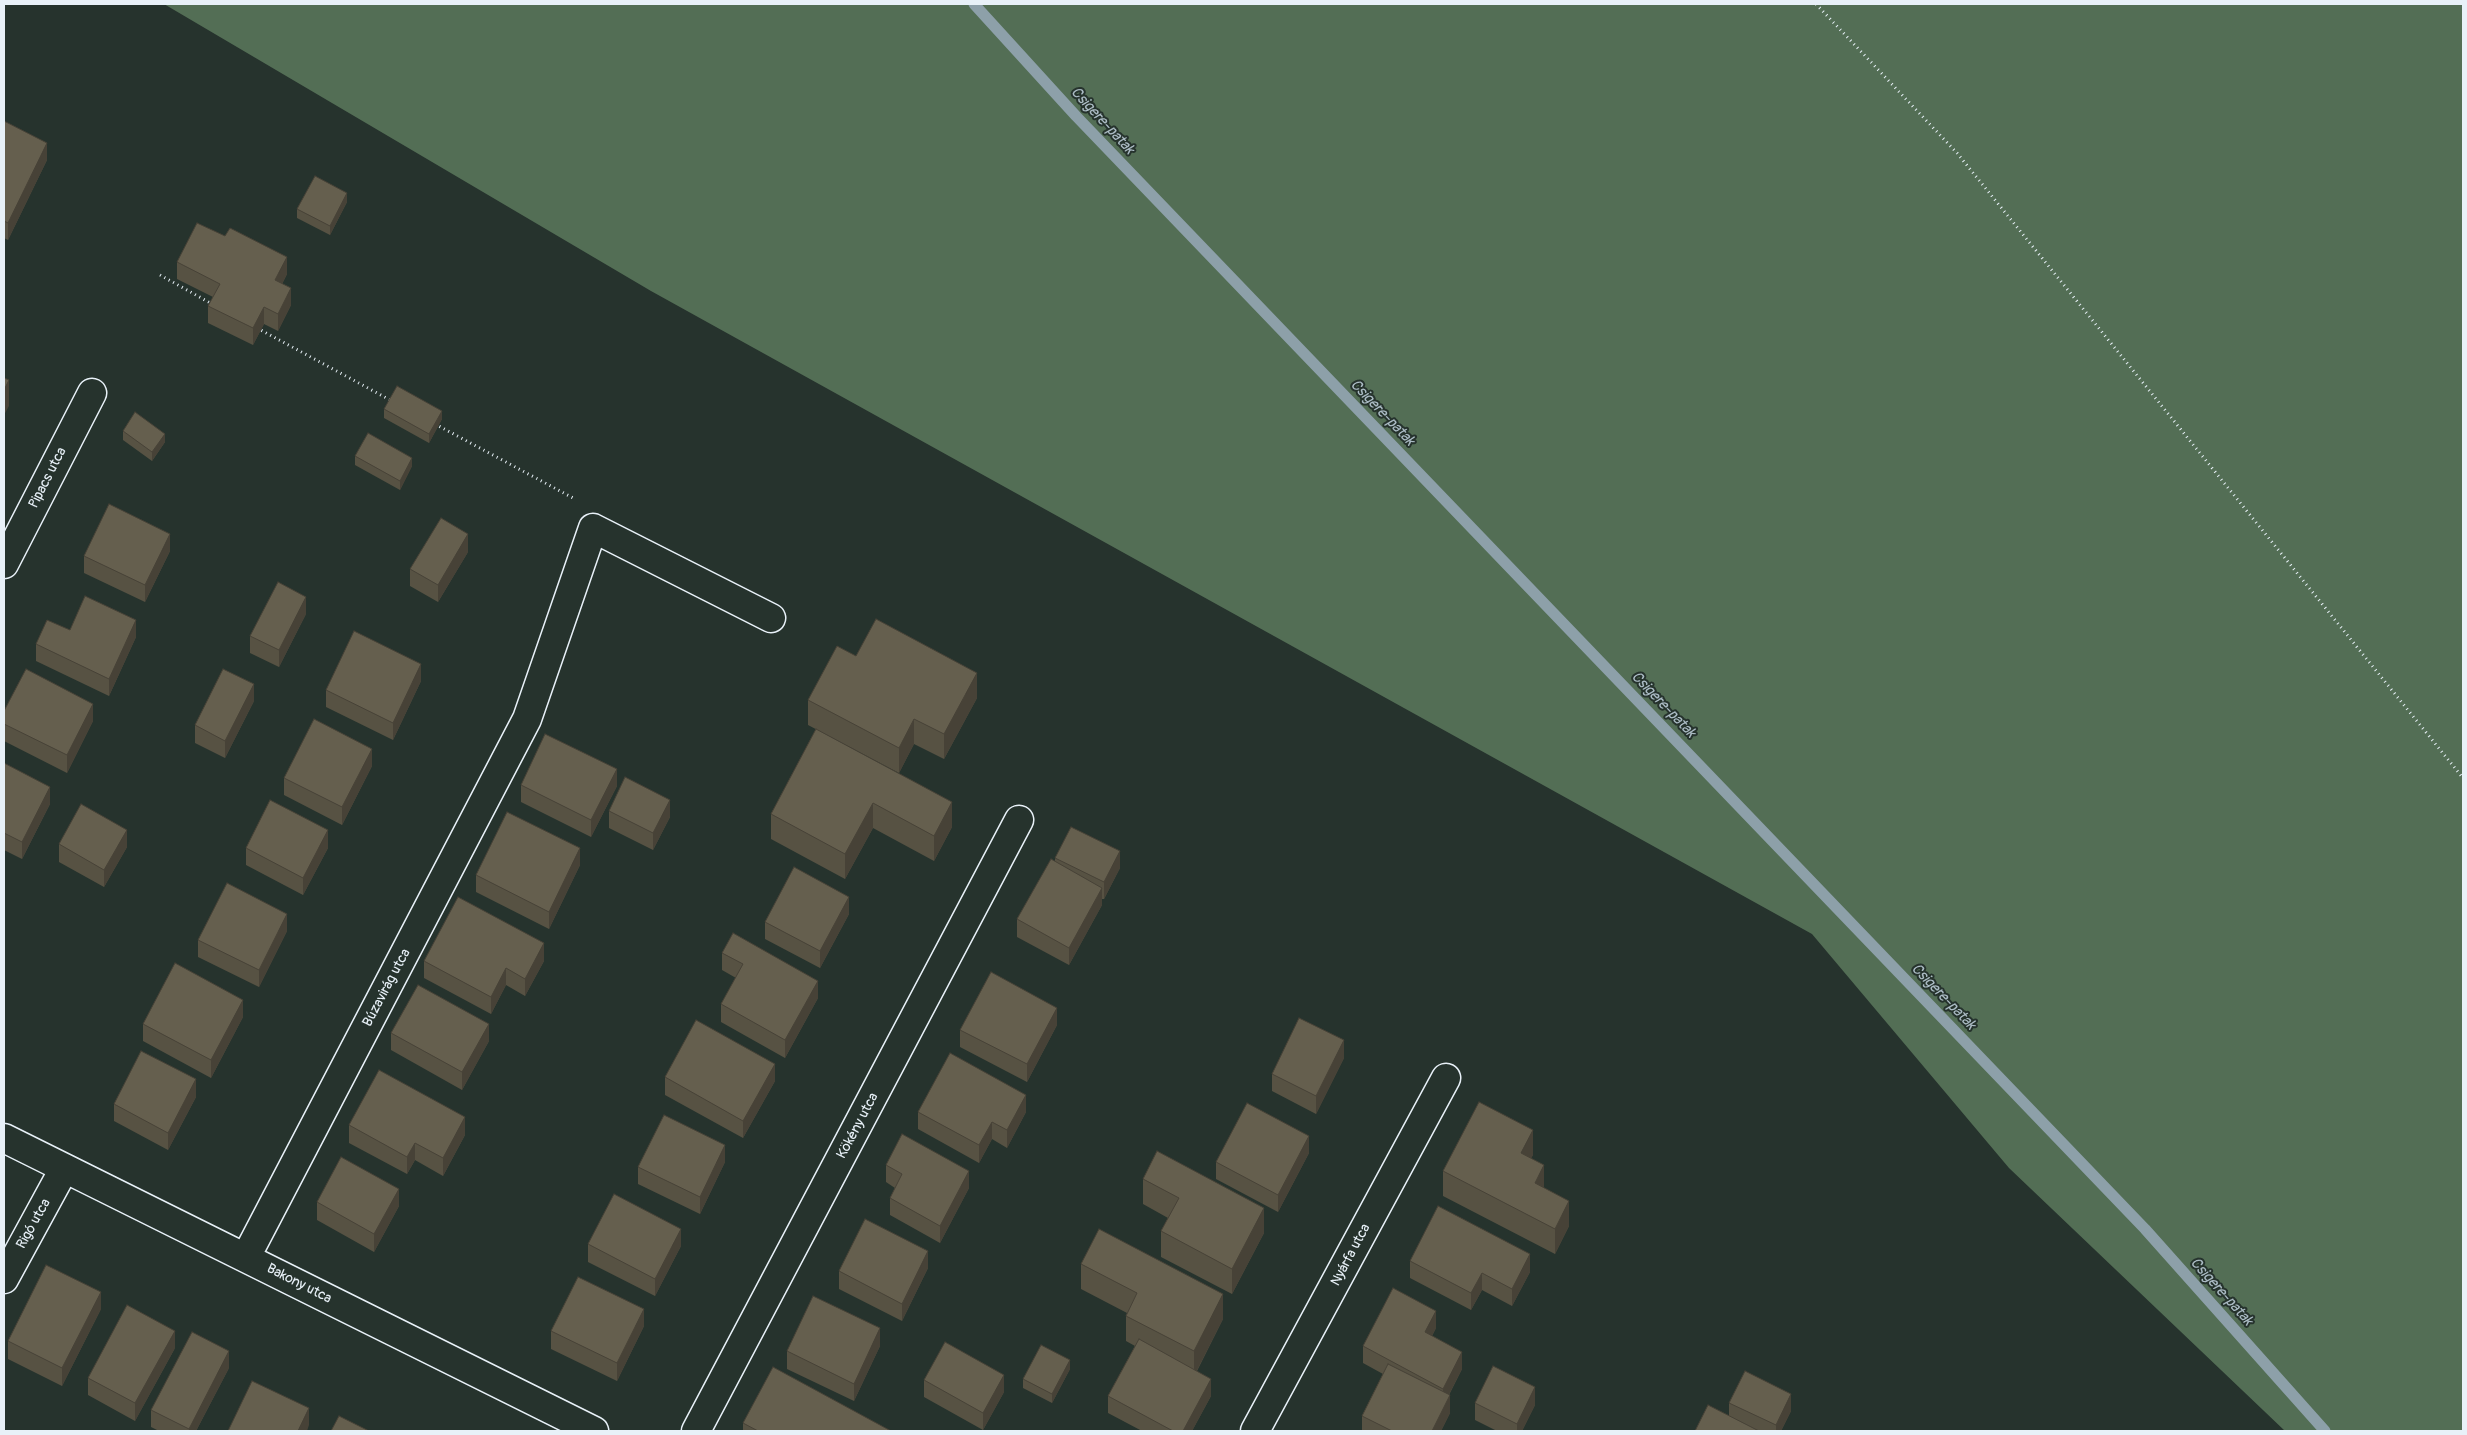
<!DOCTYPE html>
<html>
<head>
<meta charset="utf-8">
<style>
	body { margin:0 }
	#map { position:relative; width:2467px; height:1435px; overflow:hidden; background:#26332d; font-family:Pangolin,sans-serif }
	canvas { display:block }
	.frame { position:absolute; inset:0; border:5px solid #e8f1f8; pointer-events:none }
</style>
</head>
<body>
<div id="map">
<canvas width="2467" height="1435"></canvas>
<div class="frame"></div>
</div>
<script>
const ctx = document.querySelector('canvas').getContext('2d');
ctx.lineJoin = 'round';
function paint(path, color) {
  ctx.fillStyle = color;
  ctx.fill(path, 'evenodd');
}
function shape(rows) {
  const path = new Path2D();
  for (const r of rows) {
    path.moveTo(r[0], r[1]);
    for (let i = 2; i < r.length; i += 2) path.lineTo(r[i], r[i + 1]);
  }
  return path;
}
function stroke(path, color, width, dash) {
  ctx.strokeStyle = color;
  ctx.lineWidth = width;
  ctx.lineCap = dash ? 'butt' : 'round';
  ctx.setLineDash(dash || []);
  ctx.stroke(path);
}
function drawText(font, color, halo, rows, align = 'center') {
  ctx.font = font + ' Pangolin,sans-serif';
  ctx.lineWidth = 4;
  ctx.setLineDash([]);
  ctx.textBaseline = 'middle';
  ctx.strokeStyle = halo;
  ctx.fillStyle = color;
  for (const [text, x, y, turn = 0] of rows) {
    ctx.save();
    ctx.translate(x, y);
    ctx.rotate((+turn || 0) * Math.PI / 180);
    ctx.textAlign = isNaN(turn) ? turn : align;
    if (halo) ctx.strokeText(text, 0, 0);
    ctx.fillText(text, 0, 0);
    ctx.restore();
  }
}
paint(shape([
	[164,4,2463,4,2463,1431,2285,1431,2009,1168,1812,934,651,291]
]), '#536e55');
stroke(shape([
	[974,4,1076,116,2145,1229,2325,1431]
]), '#8da0a9', 11);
const minor = shape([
	[4,564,92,393],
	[4,1138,594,1431],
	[246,1257,527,719,593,528,771,618],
	[4,1279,64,1169],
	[696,1431,1019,820],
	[1255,1431,1446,1078]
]);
stroke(minor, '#e8f1f8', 31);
stroke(shape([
	[1816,4,1957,153,2463,778],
	[160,275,212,304],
	[257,328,392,401],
	[435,424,575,499]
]), '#e8f1f8', 3, [1, 4]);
stroke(minor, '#26332d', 28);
paint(shape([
	[4,121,47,160,8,240,4,238],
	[347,202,330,235,297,218,297,209],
	[177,262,287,274,282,284,291,305,278,331,264,324,253,345,208,323,208,306,213,297,177,279],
	[384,409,442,419,429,443,384,418],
	[123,431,165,442,152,461,123,440],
	[355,456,412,466,400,490,355,465],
	[170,551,145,602,84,573,84,556],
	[468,552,438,602,410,586,410,569],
	[306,614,279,667,250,653,250,636],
	[70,630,136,637,109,696,36,661,36,644],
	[856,656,977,698,944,759,914,744,899,773,808,725,808,700],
	[421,681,393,740,326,707,326,690],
	[254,701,225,758,195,743,195,725],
	[4,711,93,721,67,773,4,741],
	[816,729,952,827,934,861,873,828,845,879,771,839,771,814],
	[4,763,50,804,22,859,4,850],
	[372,766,342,825,284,795,284,778],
	[521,785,617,786,591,837,521,802],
	[609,811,670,817,653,850,609,828],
	[59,844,127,847,104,887,59,862],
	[246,848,328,848,303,895,246,865],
	[1055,858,1120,868,1104,899,1102,899,1102,905,1069,965,1017,937,1017,919,1055,861],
	[580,865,549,929,476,892,476,875],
	[849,914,820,968,765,939,765,922],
	[287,931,259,987,198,957,198,940],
	[722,953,818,998,785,1058,721,1022,721,1004,736,978,722,970],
	[424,961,544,961,525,996,506,985,491,1014,424,978],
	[243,1017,211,1078,143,1041,143,1024],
	[1057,1025,1027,1082,960,1047,960,1030],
	[391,1033,489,1041,462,1090,391,1050],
	[1344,1058,1316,1114,1272,1091,1272,1074],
	[665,1077,775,1081,743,1138,665,1095],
	[196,1097,168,1150,114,1121,114,1104],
	[918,1112,1026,1112,1007,1148,992,1139,979,1163,918,1129],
	[349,1125,465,1135,443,1176,415,1160,407,1174,349,1143],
	[1309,1153,1278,1212,1216,1179,1216,1162],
	[1533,1155,1531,1158,1544,1188,1569,1226,1555,1254,1443,1196,1443,1171],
	[725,1162,700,1214,638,1184,638,1167],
	[886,1165,969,1188,940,1243,890,1215,890,1198,895,1188,886,1182],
	[1143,1179,1264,1233,1232,1294,1161,1257,1161,1231,1168,1218,1143,1204],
	[317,1202,399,1206,374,1252,317,1220],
	[588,1244,681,1246,655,1296,588,1262],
	[1410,1261,1530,1272,1512,1306,1482,1290,1471,1310,1410,1278],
	[1081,1264,1223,1319,1197,1371,1211,1396,1192,1431,1142,1431,1108,1413,1108,1396,1135,1346,1126,1341,1126,1316,1127,1313,1081,1289],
	[928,1268,902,1321,839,1289,839,1271],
	[101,1309,62,1386,8,1359,8,1341],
	[644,1326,617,1381,551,1349,551,1331],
	[1436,1328,1432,1336,1462,1369,1449,1395,1450,1413,1441,1431,1362,1431,1362,1416,1383,1374,1363,1363,1363,1346],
	[880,1346,854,1401,787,1369,787,1351],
	[175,1348,135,1421,88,1395,88,1378],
	[229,1368,196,1431,159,1431,151,1427,151,1410],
	[1070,1369,1052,1403,1023,1388,1023,1379],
	[924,1380,1004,1392,983,1430,924,1397],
	[1475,1403,1535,1405,1522,1431,1497,1431,1475,1420],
	[1729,1403,1791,1411,1781,1431,1695,1431,1729,1416],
	[743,1423,891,1431,743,1431]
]), '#575243');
paint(shape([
	[47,143,47,160,8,240,8,223],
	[347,193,347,202,330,235,330,226],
	[287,257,287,274,275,298,275,280],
	[291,288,291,305,278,331,278,314],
	[264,307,264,324,253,345,253,328],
	[9,380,9,406,4,415,4,390],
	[442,411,442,419,429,443,429,434],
	[165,434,165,442,152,461,152,452],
	[412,458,412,466,400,490,400,481],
	[170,534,170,551,145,602,145,585],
	[468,534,468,552,438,602,438,585],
	[306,597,306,614,279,667,279,650],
	[136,620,136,637,109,696,109,679],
	[421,664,421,681,393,740,393,723],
	[977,673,977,698,944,759,944,734],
	[254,684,254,701,225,758,225,741],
	[93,704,93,721,67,773,67,755],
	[914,719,914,744,899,773,899,748],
	[372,749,372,766,342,825,342,807],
	[617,769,617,786,591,837,591,820],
	[50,787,50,804,22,859,22,842],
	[670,800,670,817,653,850,653,833],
	[952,802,952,827,934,861,934,836],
	[873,803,873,828,845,879,845,854],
	[127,830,127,847,104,887,104,870],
	[328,830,328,848,303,895,303,878],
	[580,848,580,865,549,929,549,912],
	[1120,851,1120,868,1104,899,1104,882],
	[1102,888,1102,905,1069,965,1069,948],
	[849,897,849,914,820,968,820,951],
	[287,914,287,931,259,987,259,970],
	[544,943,544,961,525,996,525,979],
	[506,968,506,985,491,1014,491,997],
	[818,981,818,998,785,1058,785,1040],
	[243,1000,243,1017,211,1078,211,1060],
	[1057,1008,1057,1025,1027,1082,1027,1064],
	[489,1024,489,1041,462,1090,462,1072],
	[1344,1040,1344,1058,1316,1114,1316,1096],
	[775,1064,775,1081,743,1138,743,1121],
	[196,1079,196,1097,168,1150,168,1133],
	[1026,1095,1026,1112,1007,1148,1007,1130],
	[465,1117,465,1135,443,1176,443,1158],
	[992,1122,992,1139,979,1163,979,1145],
	[1533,1130,1533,1155,1521,1178,1521,1153],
	[1309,1136,1309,1153,1278,1212,1278,1195],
	[415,1143,415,1160,407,1174,407,1157],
	[725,1145,725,1162,700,1214,700,1197],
	[1544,1165,1544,1191,1535,1183],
	[969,1171,969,1188,940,1243,940,1226],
	[399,1189,399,1206,374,1252,374,1234],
	[1569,1201,1569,1226,1555,1254,1555,1229],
	[1264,1208,1264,1233,1232,1294,1232,1269],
	[681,1229,681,1246,655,1296,655,1279],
	[928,1251,928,1268,902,1321,902,1304],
	[1530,1254,1530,1272,1512,1306,1512,1289],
	[1482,1273,1482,1290,1471,1310,1471,1293],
	[101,1292,101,1309,62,1386,62,1368],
	[1223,1294,1223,1319,1194,1376,1194,1351],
	[644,1309,644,1326,617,1381,617,1363],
	[1436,1311,1436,1328,1425,1349,1425,1332],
	[880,1328,880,1346,854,1401,854,1384],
	[175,1331,175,1348,135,1421,135,1403],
	[229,1351,229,1368,196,1431,189,1431,189,1429],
	[1462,1352,1462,1369,1443,1406,1443,1389],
	[1070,1360,1070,1369,1052,1403,1052,1394],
	[1004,1375,1004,1392,983,1430,983,1413],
	[1211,1379,1211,1396,1192,1431,1183,1431],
	[1535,1387,1535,1405,1522,1431,1517,1431,1517,1424],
	[1791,1394,1791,1411,1781,1431,1776,1431,1776,1425],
	[1450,1395,1450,1413,1441,1431,1432,1431],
	[309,1408,309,1425,307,1431,298,1431]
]), '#474237');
const building = shape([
	[4,121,47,143,8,223,4,221,4,121],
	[315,176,347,193,330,226,297,209,315,176],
	[197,223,225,236,230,228,287,257,275,280,291,288,278,314,264,307,253,328,208,306,220,284,177,262,197,223],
	[4,378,9,380,4,390,4,378],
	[397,386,442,411,429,434,384,409,397,386],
	[135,412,165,434,152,452,123,431,135,412],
	[368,433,412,458,400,481,355,456,368,433],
	[109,504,170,534,145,585,84,556,109,504],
	[441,518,468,534,438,585,410,569,441,518],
	[278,582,306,597,279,650,250,636,278,582],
	[85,596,136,620,109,679,36,644,47,620,70,630,85,596],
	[876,619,977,673,944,734,914,719,899,748,808,700,837,646,856,656,876,619],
	[354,631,421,664,393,723,326,690,354,631],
	[26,669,93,704,67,755,4,724,4,711,26,669],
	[223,669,254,684,225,741,195,725,223,669],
	[314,719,372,749,342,807,284,778,314,719],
	[816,729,952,802,934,836,873,803,845,854,771,814,816,729],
	[545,734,617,769,591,820,521,785,545,734],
	[4,763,50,787,22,842,4,833,4,763],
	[625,777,670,800,653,833,609,811,625,777],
	[270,800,328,830,303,878,246,848,270,800],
	[81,804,127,830,104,870,59,844,81,804],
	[507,812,580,848,549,912,476,875,507,812],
	[1071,827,1120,851,1104,882,1055,858,1071,827],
	[1051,859,1102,888,1069,948,1017,919,1051,859],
	[794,867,849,897,820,951,765,922,794,867],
	[227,883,287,914,259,970,198,940,227,883],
	[458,897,544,943,525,979,506,968,491,997,424,961,458,897],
	[733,933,818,981,785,1040,721,1004,743,964,722,953,733,933],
	[175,963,243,1000,211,1060,143,1024,175,963],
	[991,972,1057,1008,1027,1064,960,1030,991,972],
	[418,985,489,1024,462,1072,391,1033,418,985],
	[1299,1018,1344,1040,1316,1096,1272,1074,1299,1018],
	[696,1020,775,1064,743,1121,665,1077,696,1020],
	[141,1051,196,1079,168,1133,114,1104,141,1051],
	[950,1053,1026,1095,1007,1130,992,1122,979,1145,918,1112,950,1053],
	[379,1070,465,1117,443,1158,415,1143,407,1157,349,1125,379,1070],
	[1479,1102,1533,1130,1521,1153,1544,1165,1535,1183,1569,1201,1555,1229,1443,1171,1479,1102],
	[1247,1103,1309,1136,1278,1195,1216,1162,1247,1103],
	[664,1115,725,1145,700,1197,638,1167,664,1115],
	[902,1134,969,1171,940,1226,890,1198,902,1174,886,1165,902,1134],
	[1157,1151,1264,1208,1232,1269,1161,1231,1179,1198,1143,1179,1157,1151],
	[341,1157,399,1189,374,1234,317,1202,341,1157],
	[614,1194,681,1229,655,1279,588,1244,614,1194],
	[1438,1206,1530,1254,1512,1289,1482,1273,1471,1293,1410,1261,1438,1206],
	[865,1219,928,1251,902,1304,839,1271,865,1219],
	[1099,1229,1223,1294,1194,1351,1126,1316,1137,1293,1081,1264,1099,1229],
	[46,1265,101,1292,62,1368,8,1341,46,1265],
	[578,1277,644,1309,617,1363,551,1331,578,1277],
	[1393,1288,1436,1311,1425,1332,1462,1352,1443,1389,1363,1346,1393,1288],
	[813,1296,880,1328,854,1384,787,1351,813,1296],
	[127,1305,175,1331,135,1403,88,1378,127,1305],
	[192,1332,229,1351,189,1429,151,1410,192,1332],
	[1139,1339,1211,1379,1183,1431,1173,1431,1108,1396,1139,1339],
	[945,1342,1004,1375,983,1413,924,1380,945,1342],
	[1041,1345,1070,1360,1052,1394,1023,1379,1041,1345],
	[1388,1364,1450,1395,1432,1431,1392,1431,1362,1416,1388,1364],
	[1493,1366,1535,1387,1517,1424,1475,1403,1493,1366],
	[773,1367,891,1431,758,1431,743,1423,773,1367],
	[1745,1371,1791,1394,1776,1425,1729,1403,1745,1371],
	[252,1381,309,1408,298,1431,228,1431,252,1381],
	[1708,1405,1759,1431,1695,1431,1708,1405],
	[339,1416,369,1431,331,1431,339,1416]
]);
paint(building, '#655f4e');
stroke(building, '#474237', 1);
drawText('14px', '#e8f1f8', '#26332d', [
	["Pipacs utca",48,478,-63],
	["Búzavirág utca",387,988,-62],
	["Kökény utca",858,1126,-62],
	["Rigó utca",34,1224,-61],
	["Nyárfa utca",1351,1255,-62],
	["Bakony utca",299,1284,27]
]);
drawText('italic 15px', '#abbbc4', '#26332d', [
	["Csigere-patak",1102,121,47],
	["Csigere-patak",1382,413,46],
	["Csigere-patak",1663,705,46],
	["Csigere-patak",1943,997,46],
	["Csigere-patak",2221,1292,48]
]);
</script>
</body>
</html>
